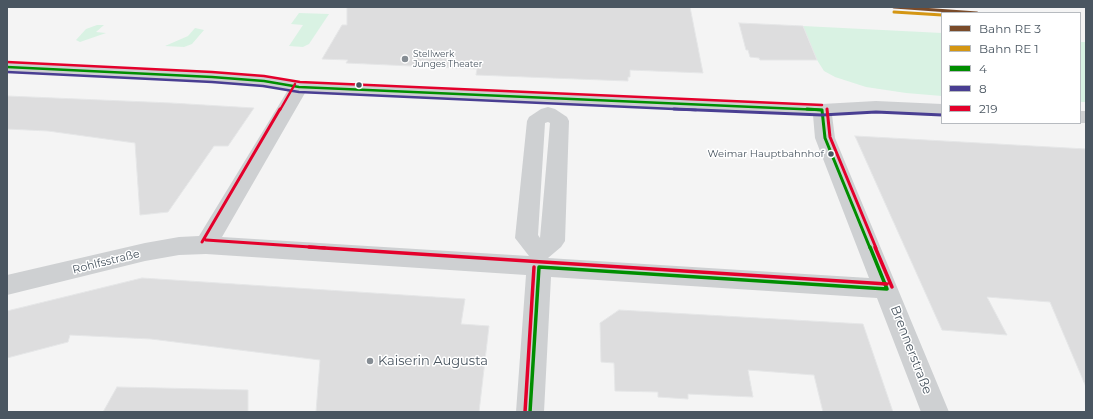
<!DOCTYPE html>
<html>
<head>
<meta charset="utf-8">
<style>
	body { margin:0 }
	#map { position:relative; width:1093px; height:419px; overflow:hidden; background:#f4f4f4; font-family:Montserrat,sans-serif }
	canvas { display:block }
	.frame { position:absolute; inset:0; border:8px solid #4a5661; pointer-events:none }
	.legend { position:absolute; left:941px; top:12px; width:140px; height:112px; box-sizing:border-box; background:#fff; border:1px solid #b7bbc0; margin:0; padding:5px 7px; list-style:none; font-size:12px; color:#4a5661 }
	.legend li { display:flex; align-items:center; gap:8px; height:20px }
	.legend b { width:20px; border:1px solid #b7bbc0 }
</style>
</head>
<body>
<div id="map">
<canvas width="1093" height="419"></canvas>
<div class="frame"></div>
<ul class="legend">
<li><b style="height:5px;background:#7a4b2a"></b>Bahn RE 3</li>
<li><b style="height:5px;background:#d49613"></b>Bahn RE 1</li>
<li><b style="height:5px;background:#008e00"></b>4</li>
<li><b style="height:5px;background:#493e92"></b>8</li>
<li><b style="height:5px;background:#e4002b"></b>219</li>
</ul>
</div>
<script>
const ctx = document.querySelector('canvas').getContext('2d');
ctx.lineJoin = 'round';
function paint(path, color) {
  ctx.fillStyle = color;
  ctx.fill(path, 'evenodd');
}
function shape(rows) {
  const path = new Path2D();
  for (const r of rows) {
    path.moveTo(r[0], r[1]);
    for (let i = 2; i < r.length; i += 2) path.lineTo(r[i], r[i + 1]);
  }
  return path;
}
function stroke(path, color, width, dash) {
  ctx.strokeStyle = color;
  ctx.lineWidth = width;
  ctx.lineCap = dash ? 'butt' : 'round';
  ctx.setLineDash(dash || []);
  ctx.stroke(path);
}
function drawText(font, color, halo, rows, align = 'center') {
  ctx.font = font + ' Montserrat,sans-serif';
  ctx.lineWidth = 3;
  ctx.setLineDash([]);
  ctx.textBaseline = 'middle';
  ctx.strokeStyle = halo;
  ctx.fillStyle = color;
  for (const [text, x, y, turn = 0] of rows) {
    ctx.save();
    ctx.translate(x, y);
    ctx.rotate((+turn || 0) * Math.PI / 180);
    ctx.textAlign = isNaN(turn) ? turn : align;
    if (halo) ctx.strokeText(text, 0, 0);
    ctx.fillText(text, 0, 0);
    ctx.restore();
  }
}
paint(shape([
	[299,13,329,14,309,44,303,47,289,46,303,25,291,24],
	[97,25,104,25,96,32,106,33,80,42,76,40,86,29],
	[803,26,942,33,942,96,906,93,866,87,835,77,824,71,817,60],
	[195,28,204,30,192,44,184,47,165,46,188,36],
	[1080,42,1086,42,1086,102,1080,102]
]), '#d9f2e3');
const building = shape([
	[347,7,690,7,703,73,630,70,630,77,628,77,628,81,476,75,477,69,346,63,348,60,322,59,342,25,347,25,347,7],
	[739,23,803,26,817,60,760,60,759,58,750,57,748,50,746,50,739,23],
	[7,96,171,103,254,108,228,146,214,146,168,212,140,215,135,143,48,131,7,129,7,96],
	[855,136,1086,149,1086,387,1050,302,987,297,1007,335,942,330,855,136],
	[142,278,465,299,461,324,489,326,479,412,316,412,320,360,151,339,70,335,68,342,7,358,7,311,142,278],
	[619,310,863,324,893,412,823,412,814,375,748,370,753,397,688,394,688,399,658,397,658,392,615,391,614,363,601,362,600,323,619,310],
	[117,387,248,390,248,412,103,412,117,387]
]);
paint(building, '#ddddde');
stroke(building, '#e5e6e7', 1);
paint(shape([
	[7,62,212,72,264,76,299,82,732,101,822,104,876,101,942,104,942,116,876,113,832,115,835,138,949,412,921,412,877,298,551,277,544,412,516,412,526,275,206,254,179,255,145,261,7,295,7,275,145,243,179,237,199,236,288,90,264,86,212,82,7,72,7,62],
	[305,93,813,115,815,138,869,278,548,258,561,247,565,241,569,121,567,117,555,109,548,107,541,109,529,117,527,121,515,238,529,256,222,237,305,93],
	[548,122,550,123,540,238,538,235,545,123,548,122],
	[1080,111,1086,111,1086,123,1080,123,1080,111]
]), '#ced0d2');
stroke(shape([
	[7,67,212,77,264,81,299,87,822,110]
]), '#008e00', 2.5);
stroke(shape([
	[807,109,822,110],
	[822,110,825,138,870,248]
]), '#008e00', 3);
stroke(shape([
	[870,247,887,289],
	[539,267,887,289],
	[530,412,539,267]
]), '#008e00', 3.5);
stroke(shape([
	[7,72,212,82,263,86,299,92,696,110]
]), '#493e92', 2.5);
stroke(shape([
	[674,109,822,115,876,112,942,115]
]), '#493e92', 3);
stroke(shape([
	[7,62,212,72,264,76,300,82,822,105],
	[280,110,295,84]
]), '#e4002b', 2.5);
stroke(shape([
	[827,109,830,137,876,248],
	[206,240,325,248],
	[202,242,280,109]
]), '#e4002b', 3);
stroke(shape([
	[309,247,887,284],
	[875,247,892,287],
	[525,412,534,267]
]), '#e4002b', 3.5);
stroke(shape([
	[894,7,977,13]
]), '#7a4b2a', 3);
stroke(shape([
	[894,12,942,15]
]), '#d49613', 3);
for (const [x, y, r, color] of [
	[405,59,4,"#868d94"],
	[359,85,3.5,"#4a5661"],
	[831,154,3.5,"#4a5661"],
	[370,361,4,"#868d94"]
]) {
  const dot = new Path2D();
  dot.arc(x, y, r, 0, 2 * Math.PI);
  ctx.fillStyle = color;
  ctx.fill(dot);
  stroke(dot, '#fff', 1.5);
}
drawText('9px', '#4a5661', '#fff', [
	["Stellwerk",413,54],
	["Junges Theater",413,64]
], 'left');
drawText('10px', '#4a5661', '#fff', [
	["Weimar Hauptbahnhof",824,154]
], 'right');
drawText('11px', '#4a5661', '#fff', [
	["Rohlfsstraße",106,262,-14]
]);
drawText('13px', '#4a5661', '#fff', [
	["Brennerstraße",911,350,69]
]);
drawText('13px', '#4a5661', '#fff', [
	["Kaiserin Augusta",378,361]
], 'left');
</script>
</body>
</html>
